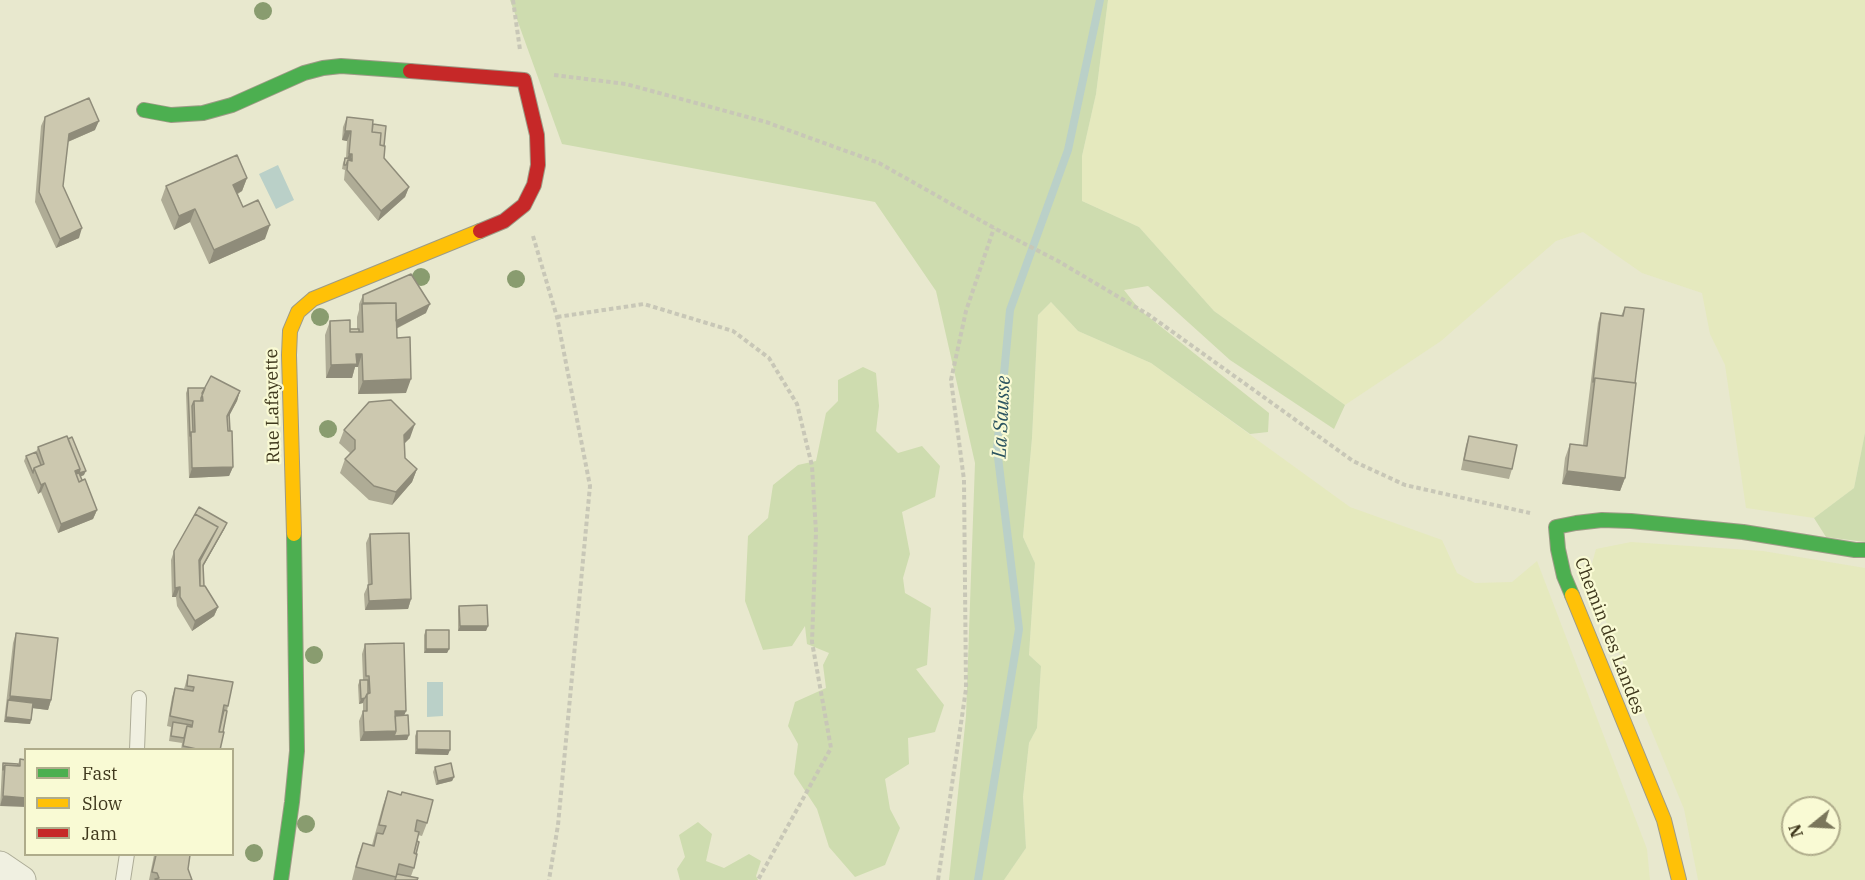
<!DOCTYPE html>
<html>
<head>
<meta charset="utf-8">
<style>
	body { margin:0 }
	#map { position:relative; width:1865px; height:880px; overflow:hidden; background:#e8e8ce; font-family:"IBM Plex Serif",serif }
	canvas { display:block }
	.legend { position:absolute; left:24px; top:748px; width:210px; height:108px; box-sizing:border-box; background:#f9fad4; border:2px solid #afac8b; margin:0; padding:8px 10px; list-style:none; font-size:18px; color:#3f381d }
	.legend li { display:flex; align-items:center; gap:12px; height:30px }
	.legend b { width:30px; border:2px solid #afac8b }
	.north { position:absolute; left:1781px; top:796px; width:60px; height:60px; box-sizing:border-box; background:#f9fad4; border:2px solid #afac8b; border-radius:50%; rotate:252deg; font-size:16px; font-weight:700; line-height:24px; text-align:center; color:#3f381d }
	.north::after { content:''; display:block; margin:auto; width:21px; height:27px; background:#7a765b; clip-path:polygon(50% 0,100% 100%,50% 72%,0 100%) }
</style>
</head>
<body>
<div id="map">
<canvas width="1865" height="880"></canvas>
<ul class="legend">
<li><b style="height:8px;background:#4caf50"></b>Fast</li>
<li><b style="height:8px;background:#ffc107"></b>Slow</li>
<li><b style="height:8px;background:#c62828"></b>Jam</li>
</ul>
<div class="north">N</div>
</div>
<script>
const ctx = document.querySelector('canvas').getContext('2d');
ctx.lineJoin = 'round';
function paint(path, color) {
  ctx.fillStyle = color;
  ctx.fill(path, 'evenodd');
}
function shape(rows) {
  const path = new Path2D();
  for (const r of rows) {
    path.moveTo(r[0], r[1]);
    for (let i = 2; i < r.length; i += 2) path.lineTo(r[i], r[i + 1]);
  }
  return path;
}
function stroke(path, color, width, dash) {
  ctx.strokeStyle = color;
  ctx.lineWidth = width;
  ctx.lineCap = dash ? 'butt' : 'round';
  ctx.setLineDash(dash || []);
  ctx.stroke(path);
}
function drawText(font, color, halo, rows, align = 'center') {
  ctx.font = font + ' "IBM Plex Serif",serif';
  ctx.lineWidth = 4.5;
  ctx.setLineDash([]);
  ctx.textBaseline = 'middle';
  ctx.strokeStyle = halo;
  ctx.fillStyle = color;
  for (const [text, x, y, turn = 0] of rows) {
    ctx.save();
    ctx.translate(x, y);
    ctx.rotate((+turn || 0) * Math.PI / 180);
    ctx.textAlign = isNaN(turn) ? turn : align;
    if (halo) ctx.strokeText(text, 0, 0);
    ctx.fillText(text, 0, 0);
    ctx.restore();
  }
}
paint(shape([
	[1108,0,1865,0,1865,433,1854,488,1814,518,1746,508,1725,365,1710,334,1702,293,1642,273,1583,232,1556,241,1441,341,1345,405,1214,311,1139,227,1082,201,1082,156,1096,94],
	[1051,302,1078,331,1151,363,1350,507,1442,540,1457,573,1475,583,1512,582,1537,561,1647,849,1650,880,1004,880,1026,848,1023,797,1029,743,1037,728,1041,666,1029,655,1035,563,1023,537,1032,438,1038,315],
	[1631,542,1763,551,1865,568,1865,880,1698,880,1684,809,1588,578,1596,549],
	[1793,808,1829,808,1829,844,1793,844]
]), '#e5e9be');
paint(shape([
	[510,0,1108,0,1096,94,1082,156,1082,201,1139,227,1214,311,1345,405,1334,429,1230,360,1148,286,1124,290,1140,310,1269,413,1268,432,1250,434,1151,363,1078,331,1051,302,1038,315,1032,438,1023,537,1035,563,1029,655,1041,666,1037,728,1029,743,1023,797,1026,848,1004,880,949,880,966,716,975,463,936,291,875,202,562,144],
	[863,367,876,373,879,406,876,431,898,453,922,446,940,466,935,497,902,512,910,554,903,578,905,593,931,608,927,665,916,669,944,705,935,732,908,738,909,764,885,779,890,809,900,828,885,865,855,877,829,847,817,809,794,774,798,744,788,726,795,702,826,688,823,665,829,653,807,644,805,626,792,646,763,650,745,601,748,536,768,518,773,485,798,465,816,461,826,413,838,401,838,380],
	[1865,433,1865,542,1826,537,1814,518,1854,488],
	[698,822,712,834,706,861,724,868,749,854,761,861,756,876,758,880,680,880,677,869,685,857,679,835]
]), '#cedcaf');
paint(shape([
	[278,165,294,200,276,209,259,174],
	[427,682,443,682,443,716,427,717]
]), '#bad0c8');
stroke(shape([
	[978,880,1019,629,997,449,1010,310,1068,150,1100,0]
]), '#bad0c8', 8);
const lane = shape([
	[137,750,139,698],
	[123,880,127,854]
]);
const street = shape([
	[0,865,22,880]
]);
const fast = shape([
	[144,110,171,115,203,113,232,105,304,73,323,68,341,66,410,71],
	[1572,595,1564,576,1558,549,1556,527,1576,523,1602,520,1631,521,1743,532,1855,550,1865,550],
	[281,880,292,802,297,751,294,534]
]);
const slow = shape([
	[294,534,289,355,290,331,298,312,313,299,480,231],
	[1572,595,1664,820,1679,880]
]);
const jam = shape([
	[410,71,524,80,537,135,538,165,534,185,524,205,504,221,480,231]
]);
stroke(lane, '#adac97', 16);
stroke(street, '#adac97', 29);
stroke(fast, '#9d9b86', 16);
stroke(slow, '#9d9b86', 16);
stroke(jam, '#9d9b86', 16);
stroke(shape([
	[513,0,520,50],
	[554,75,626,84,766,122,879,163,994,228,1058,261,1149,315,1353,461,1405,485,1530,513],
	[533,236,557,317,590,486,558,825,549,880],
	[557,317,644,304,733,331,769,358,797,404,812,466,816,532,812,642,831,748,758,880],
	[938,880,966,689,964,480,951,380,966,311,994,228]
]), '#c8c7b7', 4, [4.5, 3]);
stroke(lane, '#f0f0e1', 14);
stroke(street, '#f0f0e1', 27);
stroke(fast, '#4caf50', 14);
stroke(slow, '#ffc107', 14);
stroke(jam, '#c62828', 14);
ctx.fillStyle = '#899c6f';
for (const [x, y] of [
	[263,11],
	[421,277],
	[516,279],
	[320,317],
	[328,429],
	[314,655],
	[306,824],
	[254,853]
]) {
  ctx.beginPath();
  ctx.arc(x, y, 9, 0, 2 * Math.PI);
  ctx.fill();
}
paint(shape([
	[45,117,95,130,68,142,63,186,79,238,56,248,35,202,41,126],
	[347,117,373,124,384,146,384,158,409,187,405,197,378,221,344,180,345,170,342,169,343,163,345,158,346,158,347,141,342,140,343,127],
	[247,178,242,191,238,194,243,207,265,239,209,264,190,222,174,230,161,200,166,186],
	[363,295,426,313,396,329,397,338,406,393,358,394,358,367,355,367,352,378,326,378,325,335,330,321,350,329,357,329,357,317,359,310,359,304],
	[1625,307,1635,383,1625,478,1620,491,1562,484,1565,458,1570,444,1583,445,1598,323,1601,313,1621,316],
	[188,388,240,391,237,401,229,415,233,467,229,476,189,478,186,393],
	[344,430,410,438,404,443,405,458,417,469,412,482,392,505,369,500,340,473,345,459,350,453,339,443],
	[1469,436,1512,469,1509,479,1461,470,1466,445],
	[38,447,84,475,80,477,97,510,93,519,58,533,41,492,38,494,24,461,26,456,36,452],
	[225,528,203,567,204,586,218,607,214,616,192,631,177,606,176,597,172,597,171,560,174,551],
	[370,534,411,599,408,609,365,610,364,594,368,585,366,543],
	[459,606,488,626,486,631,458,631,458,610],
	[426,630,449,649,447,653,424,653,424,635],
	[16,633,51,700,48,710,33,708,31,720,30,724,4,722,13,643],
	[365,644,406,711,404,715,409,735,407,740,360,741,359,721,363,711,363,703,359,704,358,685,360,680,363,680,362,654],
	[188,675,228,706,227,711,220,750,181,750,182,743,169,741,171,727,167,726,172,697,175,688,184,689],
	[417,731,448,755,415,754,415,736],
	[20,759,26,760,0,806,2,768,3,763,18,764],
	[435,767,454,777,452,781,436,785,433,772],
	[388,791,427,823,422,836,418,835,417,841,414,868,411,876,417,880,352,880,358,856,363,843,372,845,383,805],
	[154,855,190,855,188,869,192,880,149,880]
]), '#afac96');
paint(shape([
	[99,121,95,130,65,143,69,134],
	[345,131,351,131,347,141,342,140],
	[349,154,352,154,349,164,345,163],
	[247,178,242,191,228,198,233,185],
	[409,187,405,197,378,221,381,211],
	[195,209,190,222,174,230,179,216],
	[270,225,265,239,209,264,214,250],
	[82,228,79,238,56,248,60,239],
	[430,304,426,313,391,331,395,322],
	[356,354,362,354,358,367,355,367,352,378,326,378,331,365],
	[411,379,406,393,358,394,363,381],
	[240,391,237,401,226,422,227,416],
	[415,424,410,438,399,449,404,435],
	[233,467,229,476,189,478,192,468],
	[80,469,86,471,84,475,74,479,75,471],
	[417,469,412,482,392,505,396,492],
	[1567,471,1625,478,1620,491,1562,484],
	[45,483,41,492,38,494,41,485],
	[97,510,93,519,58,533,61,524],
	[227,523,225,528,201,570,203,565],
	[180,587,176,597,172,597,175,588],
	[411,599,408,609,365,610,369,601],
	[218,607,214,616,192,631,195,621],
	[460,626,488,626,486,631,458,631],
	[426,649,449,649,447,653,424,653],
	[10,696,51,700,48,710,7,705],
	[365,698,363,703,359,704,361,699],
	[395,711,406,711,402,721,394,721],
	[6,717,31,720,30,724,4,722],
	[396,731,409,735,407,740,360,741,364,732],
	[417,749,450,750,448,755,415,754],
	[454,777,452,781,436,785,438,781],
	[3,796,26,798,26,807,0,806]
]), '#8f8c7a');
const building = shape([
	[89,98,99,121,69,134,63,186,82,228,60,239,39,192,45,117,89,98],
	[347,117,373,120,372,132,381,133,380,145,385,146,384,158,409,187,381,211,347,170,348,160,352,161,352,154,349,154,351,131,345,131,347,117],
	[373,124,386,126,384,146,380,145,381,133,372,132,373,124],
	[237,155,247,178,233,185,243,207,258,200,270,225,214,250,195,209,179,216,166,186,237,155],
	[345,158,351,159,351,160,348,160,346,165,344,165,345,158],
	[411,274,430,304,396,321,396,303,363,303,363,295,411,274],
	[396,303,397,338,410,337,411,379,363,381,362,354,356,354,357,364,331,365,330,321,350,320,350,332,363,332,362,304,396,303],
	[1625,307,1644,309,1635,383,1595,378,1593,382,1601,313,1623,316,1625,307],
	[350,329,359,329,359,332,350,332,350,329],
	[211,376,240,391,227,416,228,431,232,431,233,467,192,468,191,432,195,432,194,401,203,401,202,393,211,376],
	[1595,378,1636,383,1625,478,1567,471,1570,444,1587,446,1595,378],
	[188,388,205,388,201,398,201,401,194,401,192,406,193,432,191,432,190,436,188,388],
	[391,400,415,424,404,435,405,458,417,469,396,492,374,486,345,459,355,449,355,440,344,430,369,402,391,400],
	[229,413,230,431,228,431,227,417,229,413],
	[67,436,80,469,75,471,79,482,85,479,97,510,61,524,45,483,41,485,34,468,44,464,38,447,67,436],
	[1469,436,1517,445,1512,469,1464,460,1469,436],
	[72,437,86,471,79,473,80,469,68,439,72,437],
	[36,452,41,465,34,468,33,473,26,456,36,452],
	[79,473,82,480,79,482,76,474,79,473],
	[199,507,227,523,203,565,204,586,200,586,200,561,218,527,195,514,199,507],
	[195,514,218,527,199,560,200,586,205,586,218,607,195,621,180,597,180,587,175,588,174,551,195,514],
	[409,533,411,599,369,601,368,585,372,584,370,534,409,533],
	[487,605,488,626,460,626,459,606,487,605],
	[426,630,449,630,449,649,426,649,426,630],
	[16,633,58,638,51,700,10,696,16,633],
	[404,643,406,711,395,711,396,731,364,732,363,711,367,711,367,694,370,693,369,676,366,676,365,644,404,643],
	[188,675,233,682,228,706,224,705,219,732,224,732,220,750,201,750,183,746,187,726,192,727,193,721,170,716,175,688,193,691,194,687,187,686,188,675],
	[360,680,368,680,368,694,367,694,365,698,361,699,360,680],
	[8,700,33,703,31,720,6,717,8,700],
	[224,710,227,711,223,732,219,732,224,710],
	[408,715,409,735,394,736,396,731,395,716,408,715],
	[173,722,191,725,191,727,187,726,184,738,171,736,173,722],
	[417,731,450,731,450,750,417,749,417,731],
	[20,759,26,760,26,798,3,796,5,765,20,766,20,759],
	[3,763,18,764,18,766,5,765,3,770,3,763],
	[451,763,454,777,438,781,435,767,451,763],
	[388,791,401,795,402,792,433,800,427,823,417,820,415,831,419,832,414,853,417,854,414,868,399,864,396,877,356,867,363,843,374,846,377,833,383,834,386,826,379,825,388,791],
	[417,841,419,842,416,854,414,853,417,841],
	[156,855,190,855,188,869,192,880,156,880,155,879,159,878,157,873,152,872,156,855],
	[397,874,418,878,417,880,395,880,397,874]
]);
paint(building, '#ccc8af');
stroke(building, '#8f8c7a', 1.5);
drawText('18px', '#3f381d', '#f9fad4', [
	["Rue Lafayette",273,406,-91],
	["Chemin des Landes",1609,636,69]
]);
drawText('italic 20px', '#2b5360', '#f9fad4', [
	["La Sausse",1002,417,-87]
]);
</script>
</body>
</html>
